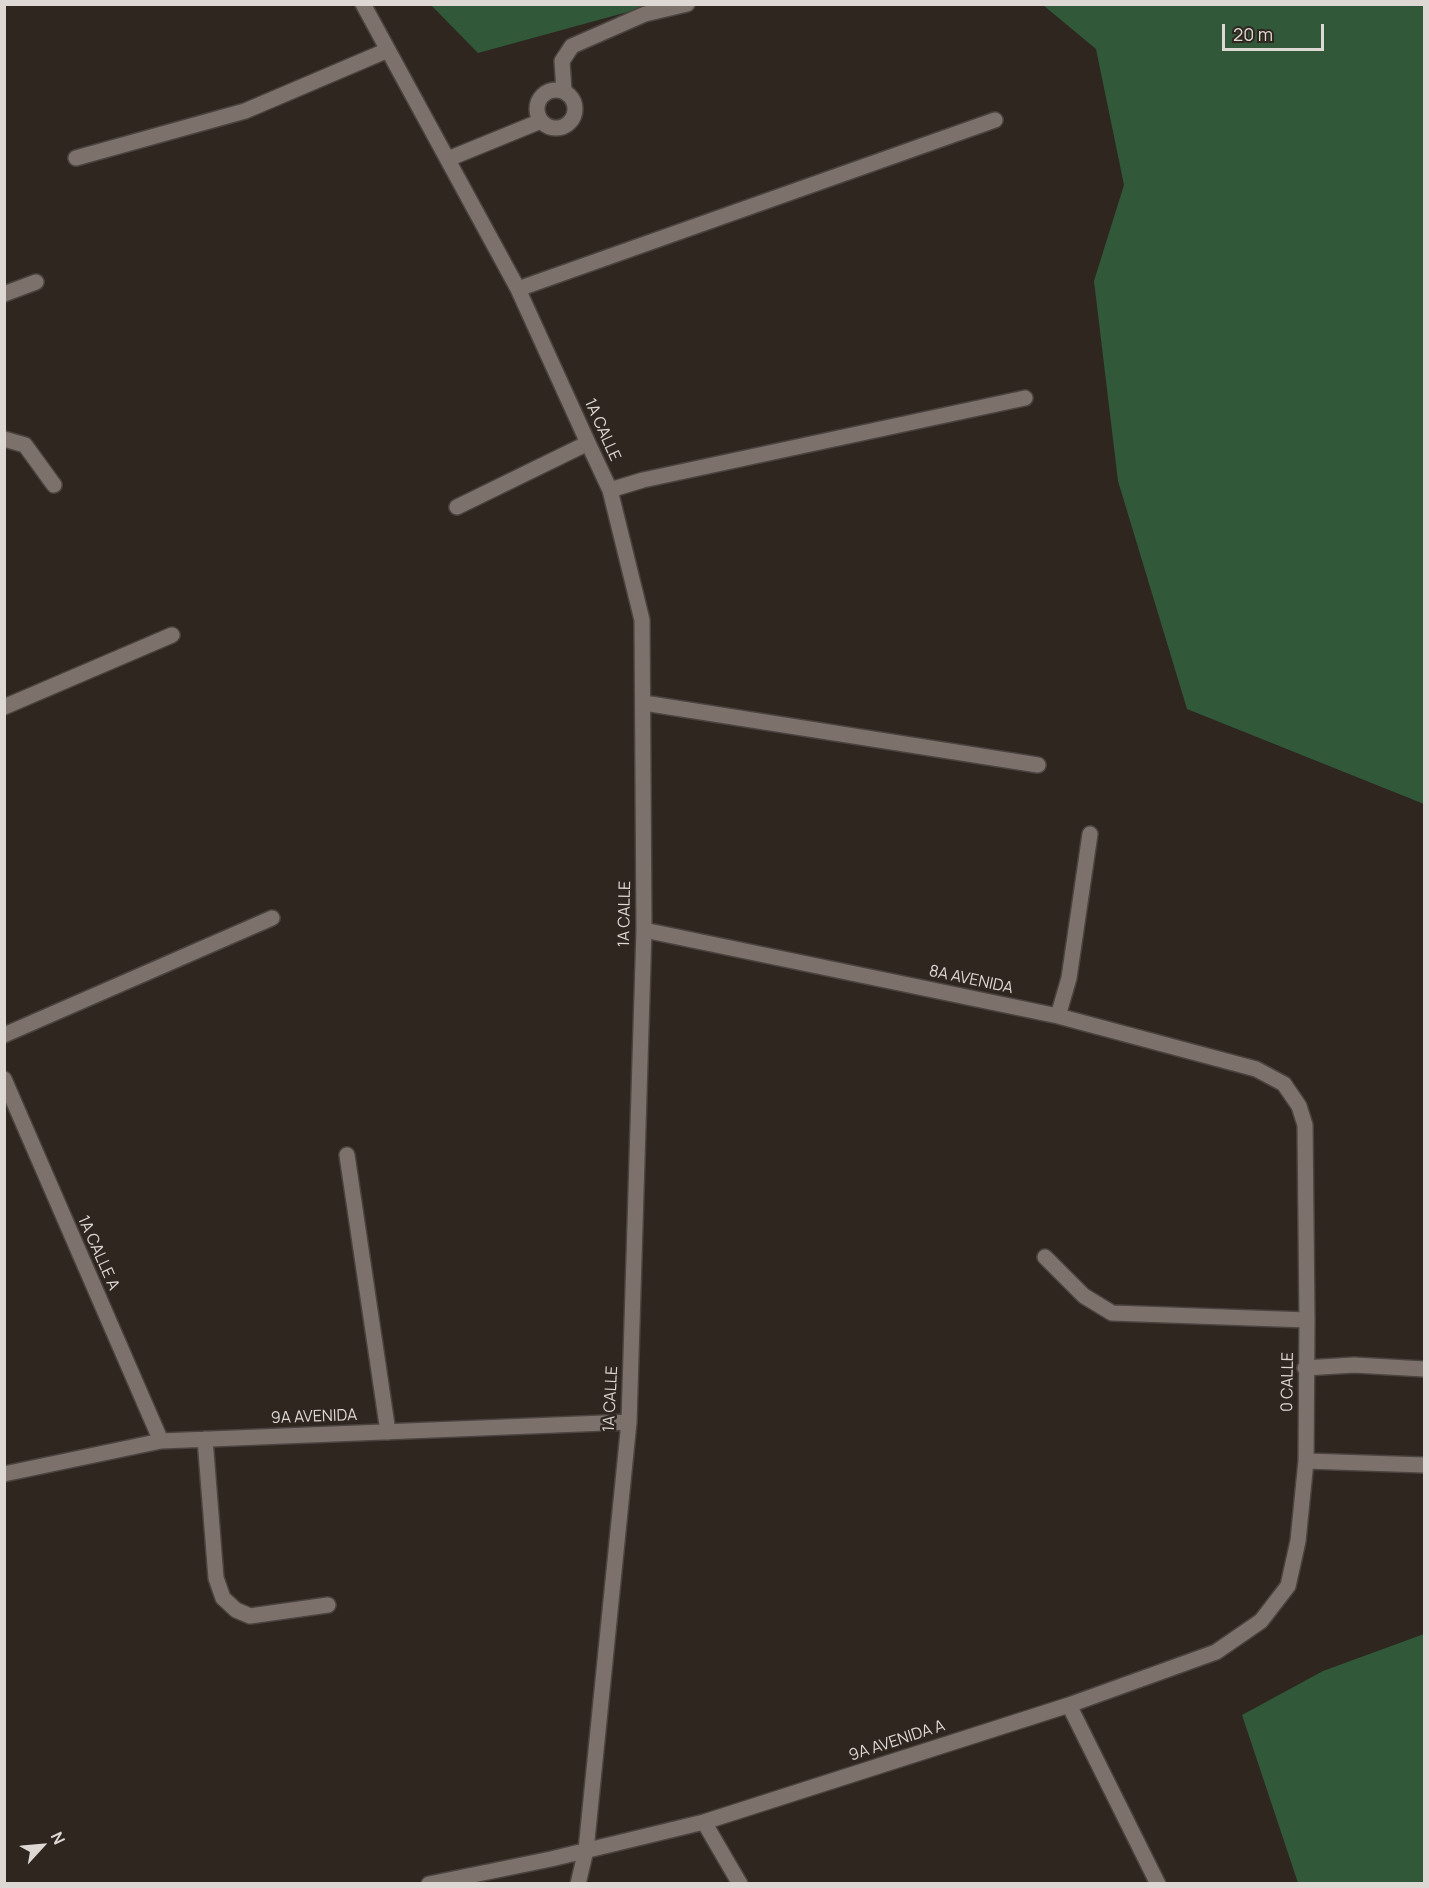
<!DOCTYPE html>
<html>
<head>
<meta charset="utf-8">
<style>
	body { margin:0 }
	#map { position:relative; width:1429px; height:1888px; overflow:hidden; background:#2f2620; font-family:Manrope,sans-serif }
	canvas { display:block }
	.frame { position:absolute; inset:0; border:6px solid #ded8d4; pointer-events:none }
	.north { position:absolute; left:12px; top:1816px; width:60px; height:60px; -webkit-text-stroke:4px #2f2620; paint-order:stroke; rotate:64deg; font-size:16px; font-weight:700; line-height:24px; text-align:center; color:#ded8d4 }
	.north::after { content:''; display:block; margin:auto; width:21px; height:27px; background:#ded8d4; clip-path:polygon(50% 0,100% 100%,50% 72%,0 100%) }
	.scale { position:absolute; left:1222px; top:24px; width:102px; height:27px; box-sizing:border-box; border:3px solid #ded8d4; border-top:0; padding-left:8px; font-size:18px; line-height:21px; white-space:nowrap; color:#ded8d4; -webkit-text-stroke:4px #2f2620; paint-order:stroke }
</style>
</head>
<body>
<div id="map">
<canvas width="1429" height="1888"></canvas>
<div class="frame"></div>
<div class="north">N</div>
<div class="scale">20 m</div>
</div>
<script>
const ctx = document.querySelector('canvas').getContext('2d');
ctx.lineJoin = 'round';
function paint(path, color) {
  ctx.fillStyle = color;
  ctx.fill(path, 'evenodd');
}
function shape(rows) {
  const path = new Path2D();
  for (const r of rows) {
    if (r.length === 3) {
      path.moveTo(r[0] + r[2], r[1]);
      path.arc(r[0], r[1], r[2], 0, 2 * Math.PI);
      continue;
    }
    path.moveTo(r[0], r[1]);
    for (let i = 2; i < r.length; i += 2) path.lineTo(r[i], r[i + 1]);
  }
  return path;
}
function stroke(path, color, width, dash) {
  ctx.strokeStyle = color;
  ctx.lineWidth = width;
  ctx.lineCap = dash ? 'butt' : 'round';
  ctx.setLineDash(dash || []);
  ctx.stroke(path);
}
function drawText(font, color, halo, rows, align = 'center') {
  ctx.font = font + ' Manrope,sans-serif';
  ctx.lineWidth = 5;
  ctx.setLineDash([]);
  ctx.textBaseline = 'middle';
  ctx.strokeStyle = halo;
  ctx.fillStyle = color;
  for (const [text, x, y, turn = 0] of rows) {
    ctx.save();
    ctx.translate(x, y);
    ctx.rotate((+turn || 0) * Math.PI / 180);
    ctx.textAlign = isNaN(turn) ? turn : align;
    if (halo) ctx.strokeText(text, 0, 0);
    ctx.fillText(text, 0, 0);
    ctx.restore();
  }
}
paint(shape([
	[431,5,653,5,478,53],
	[1043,5,1424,5,1424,804,1187,709,1118,481,1094,281,1124,185,1096,49],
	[1424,1634,1424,1883,1298,1883,1242,1715,1323,1671]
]), '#315939');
const minor = shape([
	[363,4,518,289,588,443,610,490,642,620,644,930,629,1422,586,1850,578,1884],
	[556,109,19],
	[564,91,562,61,572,46,645,14,687,4],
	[76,158,245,111,388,50],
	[448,159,541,121],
	[518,289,995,120],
	[4,294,36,282],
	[4,439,25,445,54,485],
	[610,490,643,480,1025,398],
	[457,507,588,443],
	[644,703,1038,765],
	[4,707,172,635],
	[1058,1016,1069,978,1090,834],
	[4,1035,272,918],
	[4,1079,161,1441],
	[347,1155,388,1432],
	[1045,1257,1084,1296,1112,1313,1307,1320],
	[1305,1368,1354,1365,1424,1369],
	[205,1439,216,1578,223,1598,236,1610,250,1616,328,1605],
	[1306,1461,1424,1465],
	[4,1474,161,1441,629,1422],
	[1069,1705,1158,1884],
	[704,1822,740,1884],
	[429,1884,551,1859,704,1822,1069,1705,1216,1652,1261,1621,1288,1586,1298,1541,1306,1461,1307,1320,1305,1125,1299,1106,1284,1084,1256,1069,1058,1016,644,930]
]);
stroke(minor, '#4b433f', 18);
stroke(minor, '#7d726b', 15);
drawText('16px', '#ded8d4', '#2f2620', [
	["1A CALLE",602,430,66],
	["1A CALLE",625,914,-89],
	["8A AVENIDA",971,980,12],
	["1A CALLE A",98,1253,66],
	["0 CALLE",1288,1382,-89],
	["1A CALLE",611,1399,-87],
	["9A AVENIDA",314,1417,-2],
	["9A AVENIDA A",897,1741,-18]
]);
</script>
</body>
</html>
